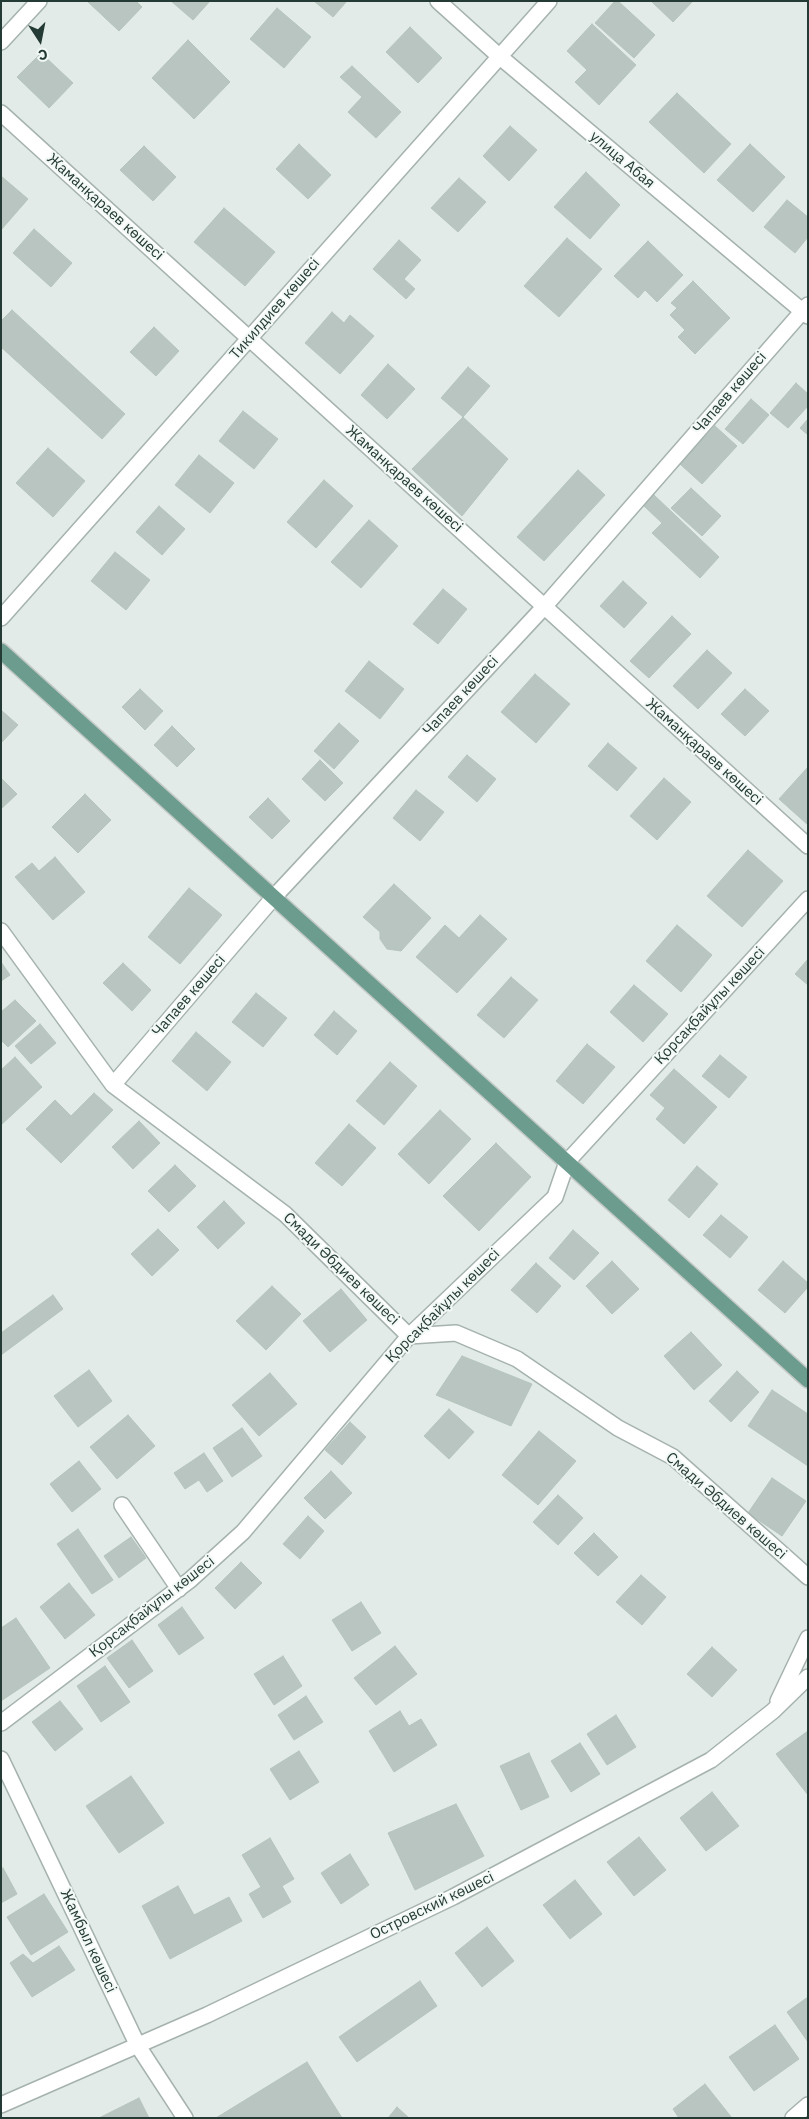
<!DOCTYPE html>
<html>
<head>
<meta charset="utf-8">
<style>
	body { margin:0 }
	#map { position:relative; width:809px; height:2119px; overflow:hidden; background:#e2ebe7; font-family:"IBM Plex Sans",sans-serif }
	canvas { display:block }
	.frame { position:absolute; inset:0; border:2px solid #243a34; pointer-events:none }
	.north { position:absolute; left:15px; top:15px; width:50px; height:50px; -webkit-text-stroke:4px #f2f8f5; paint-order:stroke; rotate:169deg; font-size:14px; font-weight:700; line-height:20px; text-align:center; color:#243a34 }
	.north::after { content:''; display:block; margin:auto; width:18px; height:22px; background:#243a34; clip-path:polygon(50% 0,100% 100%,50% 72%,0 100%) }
</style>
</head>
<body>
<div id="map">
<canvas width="809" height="2119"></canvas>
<div class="frame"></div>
<div class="north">С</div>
</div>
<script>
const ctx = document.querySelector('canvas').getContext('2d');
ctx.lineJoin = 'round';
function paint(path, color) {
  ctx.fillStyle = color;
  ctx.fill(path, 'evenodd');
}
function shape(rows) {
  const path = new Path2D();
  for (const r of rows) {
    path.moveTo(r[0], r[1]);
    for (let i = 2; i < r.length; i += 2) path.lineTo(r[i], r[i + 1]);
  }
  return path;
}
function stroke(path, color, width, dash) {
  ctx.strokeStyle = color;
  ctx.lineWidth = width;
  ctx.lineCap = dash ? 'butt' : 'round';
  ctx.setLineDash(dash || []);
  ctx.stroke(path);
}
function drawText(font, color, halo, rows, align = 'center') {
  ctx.font = font + ' "IBM Plex Sans",sans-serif';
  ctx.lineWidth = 4;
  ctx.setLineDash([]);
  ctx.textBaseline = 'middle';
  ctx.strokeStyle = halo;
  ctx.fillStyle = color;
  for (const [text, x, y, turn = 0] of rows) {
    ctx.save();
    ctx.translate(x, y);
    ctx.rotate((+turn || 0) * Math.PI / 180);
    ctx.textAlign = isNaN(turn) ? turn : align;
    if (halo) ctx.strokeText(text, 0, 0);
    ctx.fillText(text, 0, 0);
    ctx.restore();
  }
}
const building = shape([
	[87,1,136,1,142,7,119,31,87,1],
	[171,1,210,1,193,20,171,1],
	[314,1,347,1,333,17,314,1],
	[615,1,618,1,655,35,634,58,595,23,615,1],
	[651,1,693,1,673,22,651,1],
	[277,8,311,37,284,68,250,39,277,8],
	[592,24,636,65,599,105,575,82,587,70,567,51,592,24],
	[410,27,442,58,418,83,386,52,410,27],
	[188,40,230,82,194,119,152,78,188,40],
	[41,53,73,83,49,108,17,77,41,53],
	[352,66,401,112,376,138,348,112,362,97,340,77,352,66],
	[677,93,731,144,704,173,649,122,677,93],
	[510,126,537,150,509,181,483,156,510,126],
	[299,144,331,175,308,199,276,169,299,144],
	[750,144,785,177,753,212,717,180,750,144],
	[144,146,176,177,153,201,120,170,144,146],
	[586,172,620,205,590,239,554,207,586,172],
	[1,176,28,199,1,230,1,176],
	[459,178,486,202,458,232,431,208,459,178],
	[787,200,808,217,808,237,795,253,764,227,787,200],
	[224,208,275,252,245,286,194,242,224,208],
	[34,229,72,263,51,287,13,253,34,229],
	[567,238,602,269,559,317,524,286,567,238],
	[399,240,421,260,404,279,415,289,406,299,373,269,399,240],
	[648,241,683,275,657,302,645,290,638,298,614,276,648,241],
	[693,281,730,318,695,354,678,337,685,330,670,315,677,308,671,303,693,281],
	[12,310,125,414,102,439,1,347,1,321,12,310],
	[332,312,344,323,350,315,374,336,340,374,305,343,332,312],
	[154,327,179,351,156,376,130,352,154,327],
	[388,364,415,389,387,419,361,395,388,364],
	[468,367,490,386,463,417,441,398,468,367],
	[796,383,808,394,808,406,788,428,770,413,796,383],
	[751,399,769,415,743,444,725,429,751,399],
	[243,411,278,439,254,469,219,441,243,411],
	[463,417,508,459,462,516,412,469,463,417],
	[808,419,808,435,800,428,808,419],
	[715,426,737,446,702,484,680,464,715,426],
	[48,448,85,481,53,517,16,483,48,448],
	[199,455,234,483,210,513,175,485,199,455],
	[578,470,605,495,544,561,517,537,578,470],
	[324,480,353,506,316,548,287,522,324,480],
	[691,488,721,516,702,536,671,508,691,488],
	[654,495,719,557,700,578,652,533,662,523,644,506,654,495],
	[159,506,185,529,162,555,136,532,159,506],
	[369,520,398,546,361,588,331,562,369,520],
	[115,552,150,580,126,610,91,581,115,552],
	[623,581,647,603,624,628,600,606,623,581],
	[443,589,467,609,438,644,413,624,443,589],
	[672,616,691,634,649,678,630,661,672,616],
	[707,650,732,673,698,709,673,686,707,650],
	[369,661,404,689,380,719,345,691,369,661],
	[535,674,570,704,536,743,501,712,535,674],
	[140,689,163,711,145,730,122,707,140,689],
	[745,689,769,711,745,736,721,714,745,689],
	[1,710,18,725,1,743,1,710],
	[339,723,359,741,334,769,314,751,339,723],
	[172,726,195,749,177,767,154,745,172,726],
	[608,743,637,768,617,791,588,766,608,743],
	[467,755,496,779,477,802,448,777,467,755],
	[320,760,343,783,325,801,302,779,320,760],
	[808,767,808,825,779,799,808,767],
	[1,778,17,794,1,809,1,778],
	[664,778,691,802,657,840,630,816,664,778],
	[416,790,444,812,420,841,393,818,416,790],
	[85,794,111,820,78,853,52,827,85,794],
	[268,798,290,821,272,839,249,817,268,798],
	[748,850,783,881,742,927,707,896,748,850],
	[55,857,85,892,53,920,15,877,32,863,39,871,55,857],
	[394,884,431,918,401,951,387,949,380,939,380,932,363,917,394,884],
	[189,888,222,915,180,964,148,937,189,888],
	[480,915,507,939,457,993,416,957,445,925,459,938,480,915],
	[677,925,712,955,681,992,646,961,677,925],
	[808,959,808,985,795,974,808,959],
	[1,962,10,975,1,981,1,962],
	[123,963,151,990,132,1011,103,983,123,963],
	[511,977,538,1000,504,1038,477,1015,511,977],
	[634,985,668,1014,643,1042,610,1012,634,985],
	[256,993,287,1018,263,1047,232,1022,256,993],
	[15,1000,36,1021,8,1047,1,1040,1,1012,15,1000],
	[334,1011,357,1031,337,1055,314,1035,334,1011],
	[40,1024,56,1043,31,1064,15,1046,40,1024],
	[196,1032,231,1062,207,1091,172,1061,196,1032],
	[587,1044,615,1067,583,1104,556,1081,587,1044],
	[720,1055,747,1077,729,1098,702,1076,720,1055],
	[15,1057,42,1087,1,1125,1,1070,15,1057],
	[390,1062,417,1086,384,1125,356,1101,390,1062],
	[674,1069,717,1107,684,1144,656,1119,665,1108,650,1095,674,1069],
	[94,1093,113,1110,61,1163,26,1129,55,1100,71,1116,94,1093],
	[440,1110,471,1139,429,1184,398,1154,440,1110],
	[139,1121,160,1143,133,1169,112,1147,139,1121],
	[349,1124,376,1148,342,1186,315,1163,349,1124],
	[496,1143,531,1177,479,1231,443,1196,496,1143],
	[175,1165,196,1186,169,1212,148,1191,175,1165],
	[697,1166,718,1184,689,1218,668,1200,697,1166],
	[224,1201,245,1223,218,1249,197,1227,224,1201],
	[721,1215,748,1237,730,1258,703,1235,721,1215],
	[158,1229,179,1250,152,1276,131,1254,158,1229],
	[573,1230,599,1253,574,1280,549,1258,573,1230],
	[612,1261,639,1289,612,1314,586,1286,612,1261],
	[783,1261,808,1283,808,1287,785,1313,758,1290,783,1261],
	[536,1263,561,1286,537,1313,511,1290,536,1263],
	[272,1286,301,1314,266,1350,236,1321,272,1286],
	[341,1289,367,1320,330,1352,303,1321,341,1289],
	[53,1295,63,1309,1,1355,1,1333,53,1295],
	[691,1332,722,1365,694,1390,664,1356,691,1332],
	[462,1356,532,1384,511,1426,436,1395,462,1356],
	[89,1370,112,1401,78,1427,54,1396,89,1370],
	[737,1371,759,1392,731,1422,709,1401,737,1371],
	[270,1373,297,1404,259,1436,232,1405,270,1373],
	[772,1390,808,1414,808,1466,748,1426,772,1390],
	[449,1409,474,1432,449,1459,424,1436,449,1409],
	[128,1415,155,1446,117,1479,90,1447,128,1415],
	[350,1422,366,1437,342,1465,325,1450,350,1422],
	[242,1428,262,1456,232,1477,213,1448,242,1428],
	[539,1431,576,1461,538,1505,502,1475,539,1431],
	[204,1453,223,1481,207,1492,199,1480,185,1489,174,1473,204,1453],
	[79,1461,101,1489,72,1512,50,1484,79,1461],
	[331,1471,352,1493,325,1519,304,1498,331,1471],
	[772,1478,806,1501,782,1536,748,1513,772,1478],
	[558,1495,583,1518,558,1545,533,1522,558,1495],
	[308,1516,324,1531,300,1559,283,1544,308,1516],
	[78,1529,113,1580,92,1594,57,1544,78,1529],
	[594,1533,618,1557,598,1576,574,1553,594,1533],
	[131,1537,146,1558,119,1578,104,1556,131,1537],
	[241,1562,262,1583,235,1609,215,1588,241,1562],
	[641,1575,666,1597,642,1625,616,1602,641,1575],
	[69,1583,95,1615,65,1639,40,1607,69,1583],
	[361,1602,381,1633,352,1651,332,1620,361,1602],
	[182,1607,204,1638,179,1655,158,1625,182,1607],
	[16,1618,50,1668,1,1701,1,1628,16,1618],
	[132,1640,153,1671,129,1688,107,1658,132,1640],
	[395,1646,417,1674,376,1705,354,1678,395,1646],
	[712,1647,737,1670,712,1697,687,1674,712,1647],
	[283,1656,302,1686,274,1705,254,1674,283,1656],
	[105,1666,130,1702,101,1722,77,1686,105,1666],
	[306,1696,323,1722,294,1740,278,1715,306,1696],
	[60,1701,83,1729,55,1751,32,1722,60,1701],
	[400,1711,409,1726,421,1719,437,1745,394,1772,369,1731,400,1711],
	[616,1715,636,1747,607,1765,587,1734,616,1715],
	[808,1731,808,1795,776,1754,808,1731],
	[580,1743,600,1774,571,1792,551,1761,580,1743],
	[299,1751,319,1782,290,1800,270,1769,299,1751],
	[529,1753,549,1797,521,1810,500,1766,529,1753],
	[131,1776,164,1823,119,1853,86,1806,131,1776],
	[712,1792,739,1826,706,1851,680,1818,712,1792],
	[456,1804,484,1856,415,1890,388,1833,456,1804],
	[639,1837,666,1870,634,1896,607,1862,639,1837],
	[270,1838,294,1879,282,1886,291,1902,263,1918,249,1894,261,1887,242,1855,270,1838],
	[350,1854,369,1885,341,1904,321,1873,350,1854],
	[3,1868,17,1894,1,1903,1,1869,3,1868],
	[575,1880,602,1914,570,1939,543,1905,575,1880],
	[178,1886,194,1915,229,1897,242,1921,170,1959,142,1906,178,1886],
	[44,1894,68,1932,31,1955,7,1917,44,1894],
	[487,1927,514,1961,482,1987,455,1953,487,1927],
	[59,1946,75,1970,32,1997,10,1963,23,1954,33,1963,59,1946],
	[420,1981,437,2006,357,2062,339,2037,420,1981],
	[808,1997,808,2042,787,2012,808,1997],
	[775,2025,799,2059,754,2091,729,2057,775,2025],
	[307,2062,342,2118,216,2118,307,2062],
	[705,2084,732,2118,679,2118,673,2109,705,2084],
	[139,2098,149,2118,99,2118,139,2098],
	[397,2107,409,2118,388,2118,397,2107]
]);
paint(building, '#b8c5c0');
stroke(building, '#b5c4bd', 1);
const minor = shape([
	[438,1,499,56,808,316],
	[1,42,39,1],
	[1,113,808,846],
	[1,618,549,1],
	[1,931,113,1085,285,1214,409,1336,456,1333,517,1359,618,1428,673,1457,808,1577],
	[113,1085,274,897,544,607,808,305],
	[122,1505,179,1589],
	[778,1701,808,1638],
	[1,1723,190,1580,243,1532,409,1336,555,1197,567,1162,808,899],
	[1,1759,138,2046,185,2118],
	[1,2105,207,2015,453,1897,711,1760,773,1711,808,1677],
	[793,2118,808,2105]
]);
const major = shape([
	[1,651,808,1380]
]);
stroke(minor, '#a5b2ae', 18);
stroke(major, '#c2c8c6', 18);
stroke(minor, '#fff', 15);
stroke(major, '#6b9c8e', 15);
drawText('15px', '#243a34', '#f2f8f5', [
	["улица Абая",622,160,40],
	["Жаманқараев көшесі",105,207,42],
	["Тикилдиев көшесі",275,309,-49],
	["Чапаев көшесі",730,393,-49],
	["Жаманқараев көшесі",404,479,42],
	["Чапаев көшесі",461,696,-47],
	["Жаманқараев көшесі",704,752,42],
	["Чапаев көшесі",189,996,-49],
	["Қорсақбайұлы көшесі",710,1006,-47],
	["Смади Әбдиев көшесі",341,1269,44],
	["Қорсақбайұлы көшесі",443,1306,-45],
	["Смади Әбдиев көшесі",726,1506,41],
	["Қорсақбайұлы көшесі",152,1607,-38],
	["Островский көшесі",432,1906,-26],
	["Жамбыл көшесі",88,1941,65]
]);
</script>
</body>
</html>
